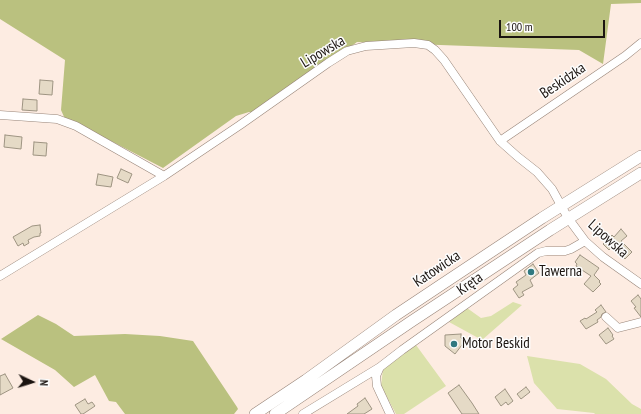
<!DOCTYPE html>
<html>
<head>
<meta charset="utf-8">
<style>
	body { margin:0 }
	#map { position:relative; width:641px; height:414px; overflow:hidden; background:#fdece2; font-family:"PT Sans Narrow",sans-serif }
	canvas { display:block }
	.north { position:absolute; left:12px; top:362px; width:40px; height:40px; -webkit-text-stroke:3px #fdfdfd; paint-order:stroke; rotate:94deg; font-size:11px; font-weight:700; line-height:16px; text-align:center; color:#1b1410 }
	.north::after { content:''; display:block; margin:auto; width:14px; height:18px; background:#1b1410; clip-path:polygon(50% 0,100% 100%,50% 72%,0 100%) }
	.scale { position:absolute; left:499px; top:20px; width:106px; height:18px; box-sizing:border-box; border:2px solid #1b1410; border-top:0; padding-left:5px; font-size:12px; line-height:14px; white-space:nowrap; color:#1b1410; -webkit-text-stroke:3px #fdfdfd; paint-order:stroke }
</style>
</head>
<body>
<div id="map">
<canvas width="641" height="414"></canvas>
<div class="north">N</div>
<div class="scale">100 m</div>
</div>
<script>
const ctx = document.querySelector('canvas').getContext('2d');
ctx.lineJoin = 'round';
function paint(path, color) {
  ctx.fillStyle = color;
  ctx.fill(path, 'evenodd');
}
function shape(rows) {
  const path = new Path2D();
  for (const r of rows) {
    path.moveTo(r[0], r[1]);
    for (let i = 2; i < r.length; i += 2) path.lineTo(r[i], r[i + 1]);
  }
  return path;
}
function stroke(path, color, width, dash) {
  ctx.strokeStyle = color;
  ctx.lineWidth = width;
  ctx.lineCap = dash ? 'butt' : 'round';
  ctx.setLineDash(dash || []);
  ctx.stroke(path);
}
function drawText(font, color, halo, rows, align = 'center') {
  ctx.font = font + ' "PT Sans Narrow",sans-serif';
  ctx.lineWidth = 3;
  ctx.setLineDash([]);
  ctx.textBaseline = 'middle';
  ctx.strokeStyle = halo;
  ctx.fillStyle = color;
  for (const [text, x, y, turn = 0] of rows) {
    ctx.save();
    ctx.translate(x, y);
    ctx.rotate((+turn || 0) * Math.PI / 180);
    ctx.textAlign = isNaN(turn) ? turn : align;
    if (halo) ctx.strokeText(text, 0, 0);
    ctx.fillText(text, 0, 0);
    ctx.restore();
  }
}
paint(shape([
	[513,302,522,305,482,340,449,322,467,308,481,318,491,316],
	[416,345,446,386,404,414,396,414,381,386,383,369],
	[527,356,580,364,606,379,632,404,641,409,641,414,595,414,594,413,557,409,534,383]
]), '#dbe1ab');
paint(shape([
	[0,0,641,0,641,3,611,4,603,64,579,50,357,42,263,113,249,112,236,116,163,168,84,127,65,119,61,110,65,60,0,19],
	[38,315,56,324,74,336,125,334,160,336,193,341,237,407,238,409,234,414,125,414,116,402,109,401,95,375,74,387,55,370,1,339]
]), '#bac17f');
const building = shape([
	[40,80,53,81,52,95,39,94,40,80],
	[23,99,37,100,37,111,22,110,23,99],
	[5,135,22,137,21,149,4,147,5,135],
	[34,142,47,143,46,156,33,155,34,142],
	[121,169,132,174,128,183,117,178,121,169],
	[98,174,113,177,111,187,96,185,98,174],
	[40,225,41,233,40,233,40,236,34,237,28,240,29,243,24,246,23,243,18,246,13,237,32,226,40,225],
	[621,229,627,236,621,241,632,252,625,259,613,246,609,250,603,244,612,235,614,237,621,229],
	[580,255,599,268,594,275,600,281,599,282,601,284,593,292,584,284,591,276,576,266,577,264,575,262,580,255],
	[533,264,539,273,530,280,533,286,522,292,524,295,519,298,513,289,518,285,516,282,526,275,524,271,533,264],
	[638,295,641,299,641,317,634,308,636,307,631,301,638,295],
	[601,305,606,312,602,314,601,317,597,320,598,322,586,329,580,321,585,318,586,319,597,312,595,310,601,305],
	[608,328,613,335,612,336,614,339,606,344,599,335,608,328],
	[461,334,461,338,465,341,455,354,445,346,445,335,461,334],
	[5,374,13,388,0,395,0,376,5,374],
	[459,385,472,403,479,414,462,414,448,393,459,385],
	[526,387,530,392,521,399,517,394,526,387],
	[505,389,513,401,508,405,506,402,501,406,495,397,505,389],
	[365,398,372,409,364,414,347,414,358,406,357,404,365,398],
	[85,399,88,404,92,402,95,406,83,414,81,414,75,405,85,399]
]);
paint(building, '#e5dac6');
stroke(building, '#9e9482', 1);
const minor = shape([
	[0,115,57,119,76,126,164,176,240,125,328,63,347,51,366,46,414,43,428,45,435,50,444,60,500,141,518,157,537,172,552,189,568,218,585,241,603,257,641,284],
	[500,141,625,56,641,43],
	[0,276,164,176],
	[606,317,618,328,641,322],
	[303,414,380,367],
	[390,414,377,386,376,376,380,367,402,350,538,253,546,251,565,251,571,249,585,241]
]);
const major = shape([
	[255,414,306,380,396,315,441,285,542,218,641,156],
	[275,414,412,321,550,230,641,173]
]);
stroke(minor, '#978478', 9);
stroke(major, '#978478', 12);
stroke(minor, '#fff', 8);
stroke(major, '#fff', 11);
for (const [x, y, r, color] of [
	[531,272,4,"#307980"],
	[454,344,4,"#307980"]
]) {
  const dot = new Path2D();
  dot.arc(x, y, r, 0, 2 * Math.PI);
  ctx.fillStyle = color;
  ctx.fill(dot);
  stroke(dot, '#fdfdfd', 1.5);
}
drawText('15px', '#1b1410', '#fdfdfd', [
	["Lipowska",323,52,-31],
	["Beskidzka",563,81,-34],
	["Lipowska",608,239,42],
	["Katowicka",437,269,-34],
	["Kręta",470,284,-35]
]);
drawText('15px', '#1b1410', '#fdfdfd', [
	["Tawerna",539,272],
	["Motor Beskid",462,344]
], 'left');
</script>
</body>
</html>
